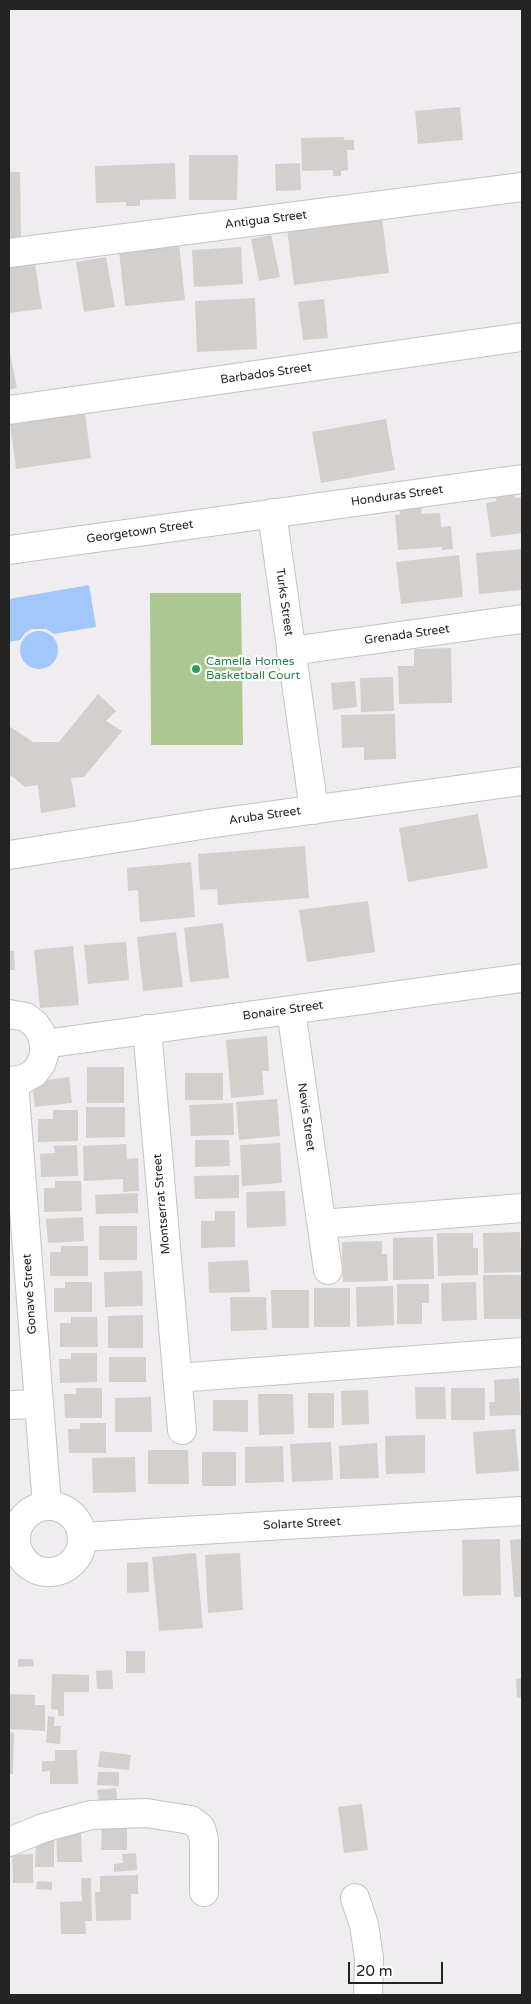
<!DOCTYPE html>
<html>
<head>
<meta charset="utf-8">
<style>
	body { margin:0 }
	#map { position:relative; width:531px; height:2004px; overflow:hidden; background:#efedef; font-family:"Varela Round",sans-serif }
	canvas { display:block }
	.frame { position:absolute; inset:0; border:10px solid #242324; pointer-events:none }
	.scale { position:absolute; left:348px; top:1962px; width:95px; height:22px; box-sizing:border-box; border:2px solid #242324; border-top:0; padding-left:6px; font-size:15px; line-height:18px; white-space:nowrap; color:#242324; -webkit-text-stroke:4px #fff; paint-order:stroke }
</style>
</head>
<body>
<div id="map">
<canvas width="531" height="2004"></canvas>
<div class="frame"></div>
<div class="scale">20 m</div>
</div>
<script>
const ctx = document.querySelector('canvas').getContext('2d');
ctx.lineJoin = 'round';
function paint(path, color) {
  ctx.fillStyle = color;
  ctx.fill(path, 'evenodd');
}
function shape(rows) {
  const path = new Path2D();
  for (const r of rows) {
    if (r.length === 3) {
      path.moveTo(r[0] + r[2], r[1]);
      path.arc(r[0], r[1], r[2], 0, 2 * Math.PI);
      continue;
    }
    path.moveTo(r[0], r[1]);
    for (let i = 2; i < r.length; i += 2) path.lineTo(r[i], r[i + 1]);
  }
  return path;
}
function stroke(path, color, width, dash) {
  ctx.strokeStyle = color;
  ctx.lineWidth = width;
  ctx.lineCap = dash ? 'butt' : 'round';
  ctx.setLineDash(dash || []);
  ctx.stroke(path);
}
function drawText(font, color, halo, rows, align = 'center') {
  ctx.font = font + ' "Varela Round",sans-serif';
  ctx.lineWidth = 4.5;
  ctx.setLineDash([]);
  ctx.textBaseline = 'middle';
  ctx.strokeStyle = halo;
  ctx.fillStyle = color;
  for (const [text, x, y, turn = 0] of rows) {
    ctx.save();
    ctx.translate(x, y);
    ctx.rotate((+turn || 0) * Math.PI / 180);
    ctx.textAlign = isNaN(turn) ? turn : align;
    if (halo) ctx.strokeText(text, 0, 0);
    ctx.fillText(text, 0, 0);
    ctx.restore();
  }
}
paint(shape([
	[150,593,241,593,243,745,151,745]
]), '#adc790');
paint(shape([
	[89,585,96,627,54,634,46,629,32,629,25,633,20,640,9,642,9,599],
	[39,650,19]
]), '#a2c7fa');
paint(shape([
	[460,107,463,140,418,144,415,111],
	[344,137,344,140,354,140,354,150,347,150,348,170,341,171,341,176,333,176,333,170,302,171,301,138],
	[189,155,238,155,237,200,189,200],
	[175,163,176,199,140,200,140,206,126,206,126,202,96,203,95,166],
	[300,163,301,190,276,191,275,164],
	[9,172,20,172,21,239,9,239],
	[382,218,389,273,294,285,287,229],
	[271,235,280,277,259,281,251,239],
	[179,244,185,300,125,306,119,251],
	[241,247,243,284,194,287,192,250],
	[106,257,115,307,84,312,76,262],
	[35,264,42,309,9,313,9,268],
	[255,298,257,349,197,352,195,301],
	[324,299,328,338,303,340,298,302],
	[9,348,17,388,9,390],
	[85,414,91,458,16,469,10,424],
	[386,419,395,470,321,483,312,432],
	[514,491,515,498,522,497,522,533,491,537,486,503,496,501,495,493],
	[421,503,422,514,440,513,441,527,451,526,453,549,442,550,442,547,398,550,395,515,400,514,399,504],
	[522,549,522,590,479,594,476,553],
	[459,555,463,597,401,604,396,562],
	[451,648,452,703,399,704,398,666,414,666,414,649],
	[393,677,394,711,361,712,360,678],
	[355,681,357,707,333,710,331,683],
	[98,694,116,711,106,721,122,731,84,777,71,778,76,807,41,813,38,785,25,787,9,774,9,726,33,742,59,742],
	[395,714,396,759,364,760,364,747,342,748,341,715],
	[478,814,488,868,408,882,399,828],
	[305,846,309,898,218,905,217,889,200,890,198,854],
	[191,862,195,917,140,922,138,890,128,891,127,868],
	[368,901,375,952,307,962,299,910],
	[223,923,229,978,190,982,184,928],
	[176,932,183,987,143,991,137,937],
	[126,942,129,980,88,984,84,945],
	[73,946,79,1005,40,1008,34,950],
	[9,951,14,951,15,970,9,970],
	[267,1036,269,1071,262,1071,264,1095,231,1098,226,1040],
	[87,1067,124,1067,124,1103,87,1103],
	[185,1073,223,1073,223,1100,185,1100],
	[69,1077,72,1103,35,1107,32,1082],
	[277,1099,280,1136,239,1140,236,1102],
	[233,1103,234,1135,191,1136,189,1105],
	[86,1107,125,1107,125,1137,86,1138],
	[53,1110,78,1110,78,1141,38,1142,38,1119,53,1119],
	[195,1140,229,1140,230,1166,195,1167],
	[280,1143,282,1183,242,1186,240,1145],
	[126,1144,127,1159,138,1158,139,1191,123,1192,123,1179,84,1181,83,1146],
	[77,1145,78,1176,41,1177,40,1154,55,1153,54,1146],
	[239,1175,239,1198,195,1199,194,1176],
	[55,1181,81,1181,82,1211,44,1212,44,1188,55,1188],
	[285,1191,286,1226,247,1228,246,1192],
	[138,1193,138,1213,96,1214,95,1195],
	[215,1211,235,1211,235,1247,201,1248,201,1221,215,1221],
	[83,1217,84,1241,48,1243,46,1219],
	[99,1226,137,1226,137,1260,99,1260],
	[520,1232,522,1272,484,1273,483,1233],
	[437,1233,473,1233,473,1248,478,1248,478,1275,438,1276],
	[433,1237,434,1279,393,1280,393,1238],
	[382,1241,382,1254,387,1254,388,1281,343,1282,342,1242],
	[61,1246,88,1246,88,1276,50,1276,50,1252,61,1252],
	[248,1260,250,1292,209,1293,208,1262],
	[142,1271,143,1306,105,1307,104,1272],
	[483,1275,522,1275,522,1319,484,1319],
	[65,1282,92,1282,92,1312,54,1312,54,1288,65,1288],
	[476,1282,477,1320,442,1321,441,1283],
	[397,1284,429,1284,429,1303,422,1303,422,1324,397,1324],
	[393,1286,394,1325,357,1327,356,1287],
	[314,1288,350,1288,350,1327,314,1327],
	[271,1290,309,1290,309,1328,272,1328],
	[230,1297,266,1297,267,1330,231,1331],
	[143,1315,143,1348,108,1348,108,1316],
	[71,1317,97,1317,98,1347,60,1347,60,1323,71,1323],
	[71,1353,97,1353,97,1382,60,1383,59,1359,71,1359],
	[109,1357,146,1357,146,1382,109,1382],
	[519,1378,521,1415,490,1416,489,1402,495,1402,494,1380],
	[415,1387,445,1387,446,1419,416,1419],
	[76,1388,102,1388,102,1418,65,1418,64,1394,76,1394],
	[451,1388,485,1388,485,1420,451,1420],
	[368,1390,369,1424,342,1425,341,1391],
	[308,1393,334,1393,334,1428,308,1428],
	[258,1394,293,1394,294,1434,259,1435],
	[151,1397,152,1432,115,1432,115,1398],
	[213,1400,248,1400,248,1432,213,1431],
	[80,1423,106,1423,106,1453,69,1453,68,1429,80,1429],
	[515,1429,519,1471,476,1474,473,1432],
	[425,1435,425,1473,386,1474,385,1436],
	[331,1442,333,1480,292,1482,290,1444],
	[377,1443,379,1478,340,1479,339,1446],
	[283,1446,284,1482,245,1483,245,1447],
	[148,1450,188,1450,189,1484,148,1484],
	[202,1452,236,1452,236,1486,202,1486],
	[135,1457,136,1492,93,1493,92,1458],
	[500,1539,501,1595,463,1596,462,1540],
	[522,1539,522,1597,514,1597,510,1540],
	[196,1553,203,1628,159,1631,152,1557],
	[240,1553,243,1610,208,1613,205,1555],
	[148,1562,149,1592,127,1593,127,1563],
	[126,1651,145,1651,145,1673,126,1673],
	[18,1659,33,1659,34,1666,18,1667],
	[112,1670,113,1689,97,1689,96,1671],
	[52,1674,89,1675,89,1692,64,1692,64,1716,58,1716,58,1710,51,1709],
	[522,1678,522,1697,517,1698,516,1679],
	[9,1694,35,1695,35,1705,45,1705,45,1731,9,1729],
	[48,1716,55,1717,54,1726,61,1726,60,1744,46,1743],
	[9,1732,14,1733,13,1774,9,1774],
	[55,1750,77,1750,78,1784,50,1784,50,1771,42,1772,42,1761,55,1761],
	[100,1751,131,1755,129,1770,98,1767],
	[98,1772,119,1772,119,1786,97,1785],
	[116,1788,117,1799,99,1801,97,1790],
	[362,1804,368,1850,344,1853,338,1807],
	[102,1827,127,1827,127,1850,101,1850],
	[56,1830,81,1830,82,1862,57,1862],
	[36,1841,54,1841,54,1867,35,1867],
	[136,1853,137,1870,114,1872,114,1864,123,1863,122,1854],
	[33,1854,33,1883,13,1883,12,1855],
	[138,1875,138,1894,131,1894,131,1920,96,1921,95,1892,100,1892,100,1876],
	[81,1878,91,1878,92,1921,85,1921,86,1934,61,1934,60,1902,82,1901],
	[37,1881,52,1882,52,1890,36,1889]
]), '#d2cfcd');
const minor = shape([
	[9,253,522,187],
	[9,410,522,337],
	[272,513,314,810],
	[9,550,522,479],
	[291,651,522,619],
	[9,855,208,824,522,781],
	[291,1010,328,1270],
	[9,1014,26,1017,35,1024,41,1033,44,1044,44,1055,41,1064,34,1073,24,1079,9,1081],
	[147,1029,182,1430],
	[44,1044,522,978],
	[14,1082,47,1506],
	[322,1224,522,1208],
	[177,1378,522,1352],
	[9,1405,39,1404],
	[49,1539,33],
	[82,1537,522,1511],
	[9,1842,43,1828,91,1815,146,1813,191,1820,201,1828,204,1840,204,1892],
	[355,1898,364,1925,369,1958,368,1995]
]);
stroke(minor, '#c5c3c5', 30);
stroke(minor, '#fff', 28);
for (const [x, y, r, color] of [
	[196,669,5,"#2e9e5b"]
]) {
  const dot = new Path2D();
  dot.arc(x, y, r, 0, 2 * Math.PI);
  ctx.fillStyle = color;
  ctx.fill(dot);
  stroke(dot, '#fff', 2);
}
drawText('12px', '#242324', '#fff', [
	["Antigua Street",266,220,-7],
	["Barbados Street",266,374,-8],
	["Honduras Street",397,496,-8],
	["Georgetown Street",140,532,-8],
	["Turks Street",284,602,82],
	["Grenada Street",407,635,-8],
	["Aruba Street",265,816,-8],
	["Bonaire Street",283,1011,-8],
	["Nevis Street",306,1117,82],
	["Montserrat Street",162,1204,-95],
	["Gonave Street",30,1294,-94],
	["Solarte Street",302,1524,-3]
]);
drawText('12px', '#27864d', '#fff', [
	["Camella Homes",206,662],
	["Basketball Court",206,676]
], 'left');
</script>
</body>
</html>
